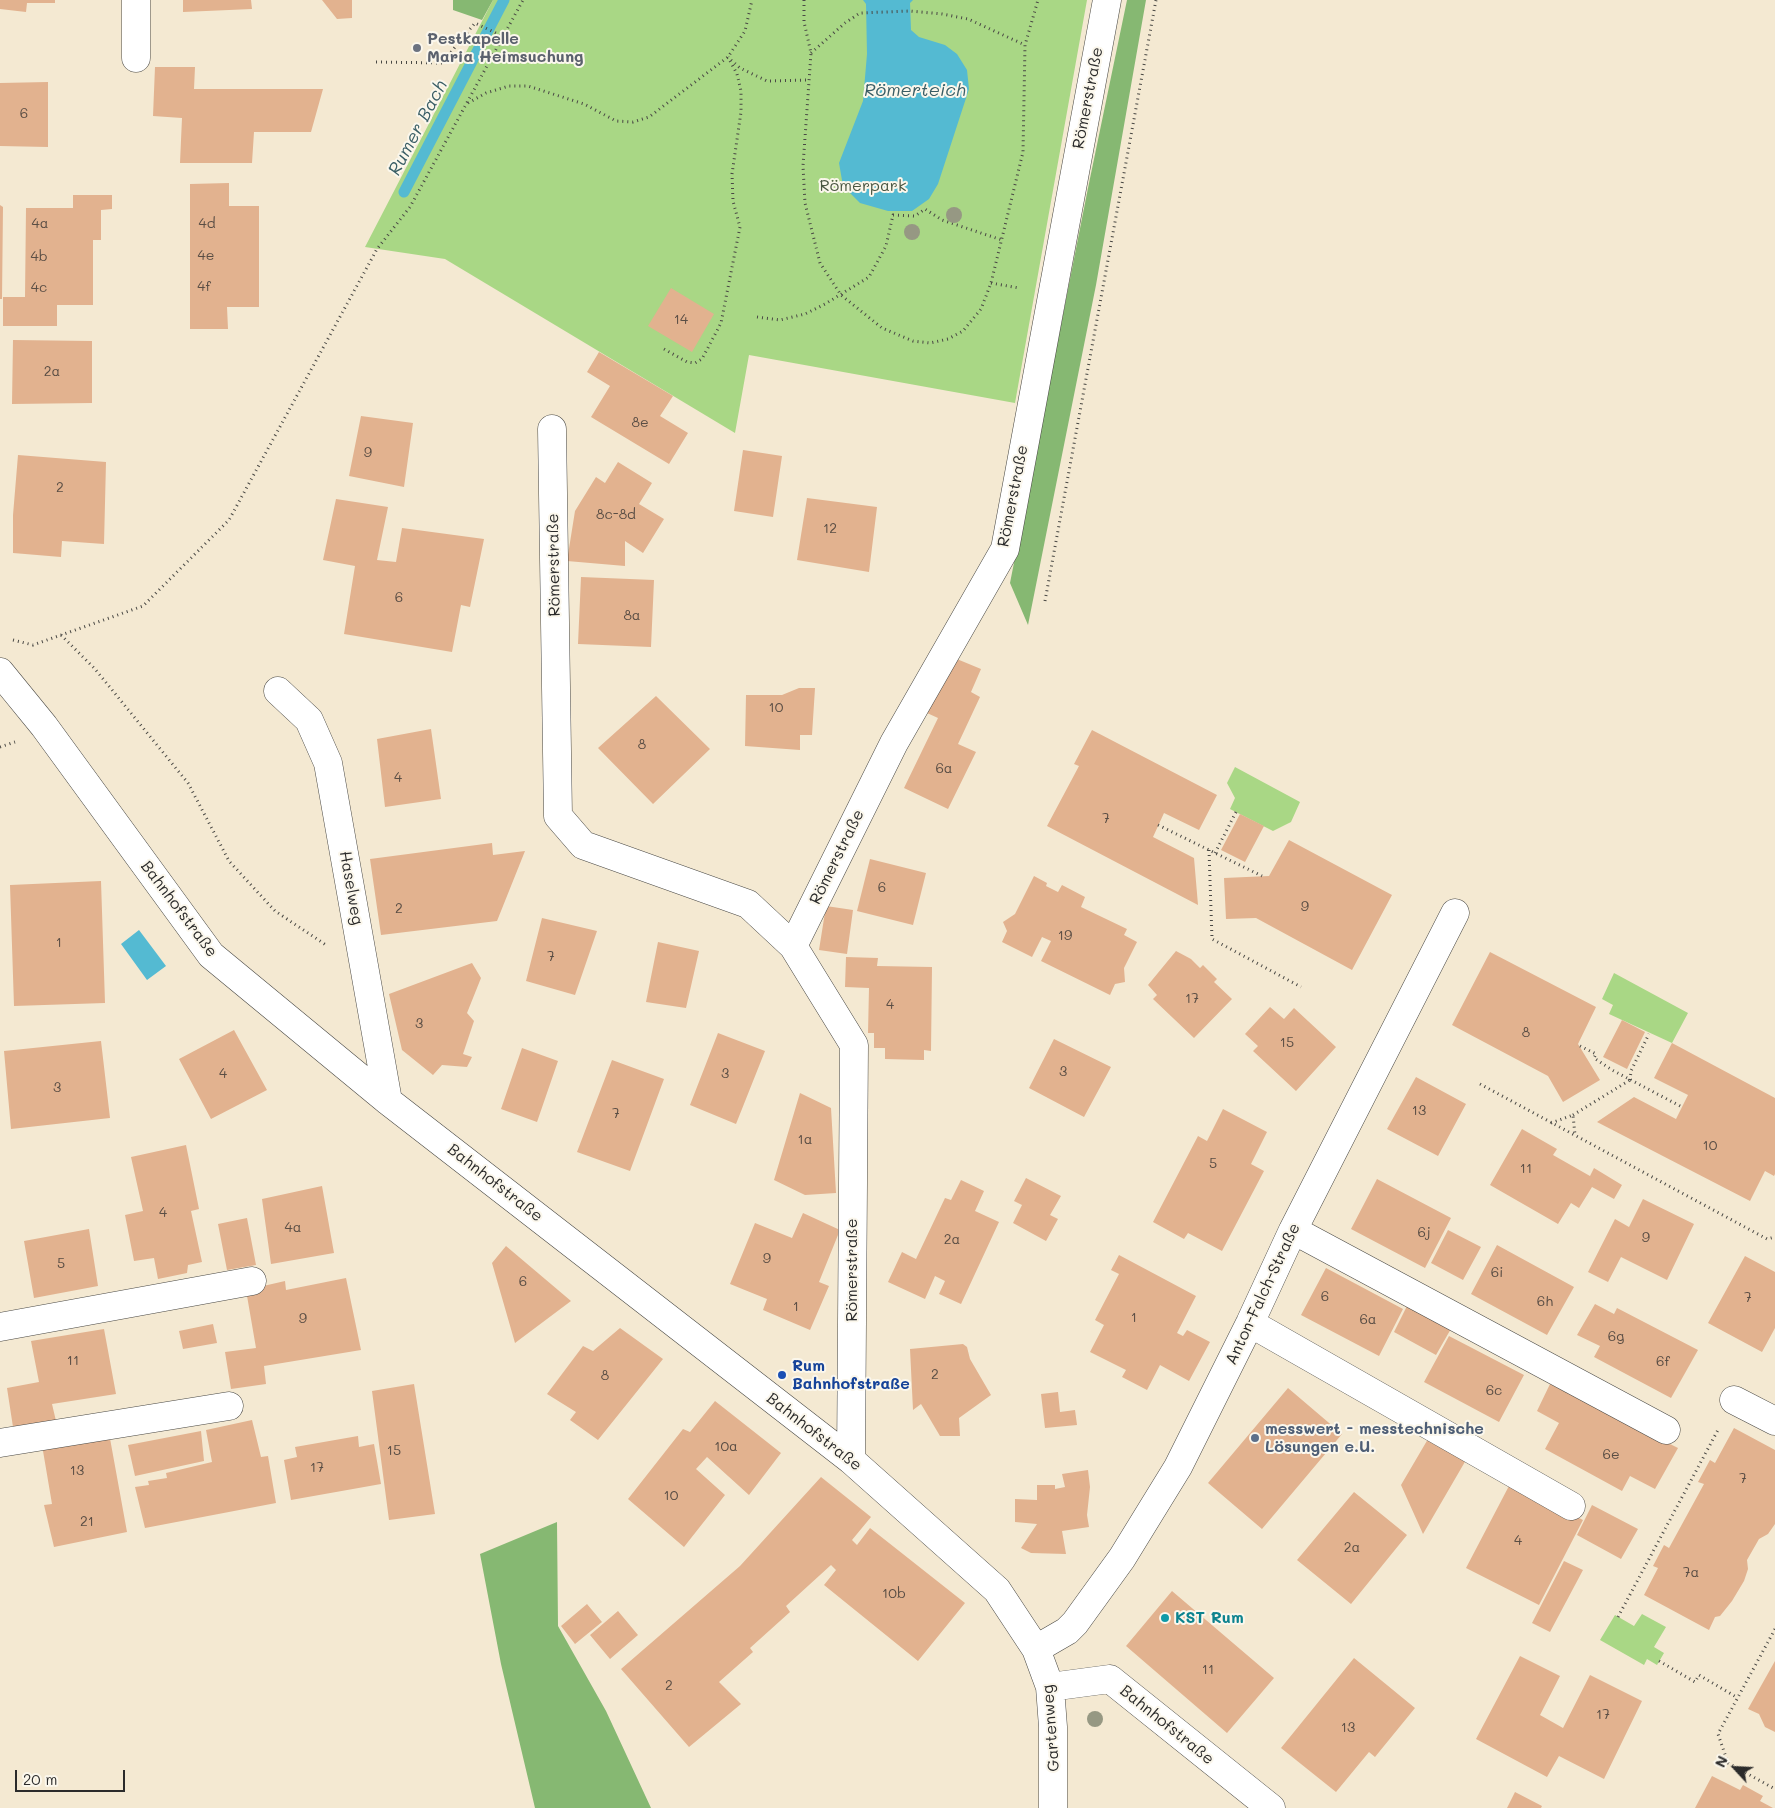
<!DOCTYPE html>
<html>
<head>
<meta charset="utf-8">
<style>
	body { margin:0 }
	#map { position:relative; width:1775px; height:1808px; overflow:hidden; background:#f4e9d2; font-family:Mali,sans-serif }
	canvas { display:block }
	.north { position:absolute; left:1710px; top:1743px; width:50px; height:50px; -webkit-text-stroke:4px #fbf7ec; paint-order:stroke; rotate:295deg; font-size:14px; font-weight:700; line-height:20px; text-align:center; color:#2b2b2b }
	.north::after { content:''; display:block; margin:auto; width:18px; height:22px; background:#2b2b2b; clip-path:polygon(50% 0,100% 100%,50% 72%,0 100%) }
	.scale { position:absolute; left:15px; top:1770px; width:110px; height:22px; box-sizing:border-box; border:2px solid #2b2b2b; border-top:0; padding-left:6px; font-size:15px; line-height:18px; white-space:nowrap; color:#2b2b2b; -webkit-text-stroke:4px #fbf7ec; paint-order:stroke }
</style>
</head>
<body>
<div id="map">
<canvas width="1775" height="1808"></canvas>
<div class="north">N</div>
<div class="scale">20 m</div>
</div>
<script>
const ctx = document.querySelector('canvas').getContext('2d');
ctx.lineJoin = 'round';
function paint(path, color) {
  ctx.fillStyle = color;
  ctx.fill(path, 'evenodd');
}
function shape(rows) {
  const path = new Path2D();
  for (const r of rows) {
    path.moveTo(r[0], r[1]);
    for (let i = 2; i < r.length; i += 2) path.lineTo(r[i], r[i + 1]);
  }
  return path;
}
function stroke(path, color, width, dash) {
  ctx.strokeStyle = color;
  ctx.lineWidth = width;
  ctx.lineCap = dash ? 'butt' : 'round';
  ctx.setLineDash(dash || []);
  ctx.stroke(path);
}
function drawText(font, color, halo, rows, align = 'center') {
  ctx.font = font + ' Mali,sans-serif';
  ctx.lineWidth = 4;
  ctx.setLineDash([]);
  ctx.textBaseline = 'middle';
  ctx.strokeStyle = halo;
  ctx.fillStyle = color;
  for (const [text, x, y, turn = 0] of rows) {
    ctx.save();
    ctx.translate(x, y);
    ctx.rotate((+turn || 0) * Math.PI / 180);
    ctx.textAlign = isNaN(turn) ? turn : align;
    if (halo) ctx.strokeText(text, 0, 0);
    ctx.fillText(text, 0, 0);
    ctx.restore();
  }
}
paint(shape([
	[493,0,1087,0,1015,403,749,355,735,433,445,259,365,247],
	[1235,767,1300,802,1291,822,1273,831,1230,809,1235,798,1227,783],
	[1614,973,1688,1013,1672,1043,1609,1014,1613,1005,1602,999],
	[1642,1614,1666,1627,1654,1647,1664,1653,1657,1665,1647,1659,1644,1665,1600,1640,1615,1615,1634,1626]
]), '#a9d785');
paint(shape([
	[453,0,493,0,482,20,453,10],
	[1127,0,1146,0,1096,285,1028,625,1010,583,1088,188],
	[557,1522,558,1626,606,1711,651,1808,535,1808,501,1664,480,1554]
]), '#86b872');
paint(shape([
	[863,0,913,0,910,3,911,30,919,37,945,45,957,54,967,70,969,89,938,184,929,199,912,211,888,211,860,203,843,186,839,163,863,101,867,54,866,4],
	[139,930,166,966,147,980,121,944]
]), '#54bad2');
stroke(shape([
	[404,192,504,0]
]), '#54bad2', 11);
paint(shape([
	[0,0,55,0,55,3,27,3,26,12,0,9],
	[183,0,251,0,252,9,183,12],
	[322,0,352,0,352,18,337,19],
	[155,67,195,67,194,89,323,89,311,132,254,132,252,163,180,163,182,118,153,116],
	[48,82,48,147,0,146,0,83],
	[229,183,229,206,259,206,259,307,227,307,228,329,190,329,190,184],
	[73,195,112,195,112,209,101,210,101,240,93,240,93,305,57,305,57,326,3,326,3,297,25,297,26,208,73,208],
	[0,205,3,207,2,299,0,299],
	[671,288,714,314,692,352,648,326],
	[13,340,92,341,92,403,12,404],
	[599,352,673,396,660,416,688,433,669,464,591,417,610,386,587,372],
	[361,416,413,423,404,487,349,476],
	[743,450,782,456,773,517,734,511],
	[18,455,106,462,104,544,62,541,61,557,13,553,13,515],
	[618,462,652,483,639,504,664,519,643,553,625,541,625,566,567,561,575,511,596,477,605,483],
	[807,498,877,507,869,572,797,560],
	[336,499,388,507,377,560,396,562,402,528,484,539,470,607,461,605,452,652,344,634,355,566,323,560],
	[581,577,654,580,651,647,578,644],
	[952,657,981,669,971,692,980,697,958,744,976,752,948,809,904,788,938,718,927,713],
	[799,688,815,688,812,735,800,735,800,750,745,746,746,695,782,695],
	[656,696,710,749,653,804,598,748],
	[431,729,441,799,385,807,377,739],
	[1092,730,1217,795,1199,830,1164,813,1153,837,1194,858,1198,905,1047,826,1079,766,1074,764],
	[1240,814,1264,826,1245,862,1221,850],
	[1289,840,1392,895,1352,970,1256,918,1226,919,1224,878,1269,876],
	[492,843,493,855,525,851,497,921,381,935,370,859],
	[870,859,926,873,913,925,857,911],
	[1034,876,1047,883,1046,886,1058,892,1062,885,1085,897,1081,907,1127,929,1124,935,1137,942,1124,968,1125,982,1115,984,1110,995,1041,961,1051,941,1042,937,1032,957,1002,942,1007,931,1003,922,1015,914],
	[101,881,105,1003,14,1006,10,885],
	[826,906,853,910,847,954,819,950],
	[542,918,597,931,575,995,526,981],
	[658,942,699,951,686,1008,646,1002],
	[1176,951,1191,959,1200,968,1203,965,1217,979,1214,982,1232,999,1194,1038,1153,999,1157,995,1148,985],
	[1490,952,1596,1007,1578,1044,1600,1080,1563,1102,1548,1076,1452,1025],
	[846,957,878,958,877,966,932,967,931,1051,924,1050,924,1060,885,1059,885,1048,874,1048,874,1033,868,1033,869,988,845,987],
	[472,963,481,978,467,1013,474,1021,463,1054,472,1057,467,1067,442,1065,433,1075,402,1050,389,994],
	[1270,1007,1284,1019,1294,1008,1336,1047,1296,1091,1253,1051,1258,1046,1245,1034],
	[1622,1020,1645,1032,1627,1069,1603,1057],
	[234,1030,267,1090,211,1119,179,1059],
	[718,1033,765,1051,736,1124,690,1105],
	[1054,1039,1111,1067,1084,1117,1029,1088],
	[101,1041,110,1118,11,1129,4,1051],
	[1672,1043,1775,1098,1775,1174,1774,1176,1765,1171,1750,1201,1597,1122,1634,1097,1676,1119,1688,1095,1654,1078],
	[522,1048,558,1061,537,1122,501,1109],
	[612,1060,664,1079,630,1171,577,1152],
	[1416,1077,1466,1104,1438,1156,1387,1129],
	[800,1093,831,1108,836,1193,805,1195,774,1180],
	[1223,1109,1267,1132,1251,1164,1264,1171,1222,1251,1188,1233,1184,1239,1153,1222,1198,1136,1207,1141],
	[1522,1129,1557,1149,1553,1155,1590,1176,1594,1168,1622,1185,1614,1199,1592,1187,1579,1208,1571,1203,1558,1224,1490,1185],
	[186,1145,199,1209,191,1211,202,1262,188,1265,187,1273,158,1279,154,1258,134,1261,125,1215,143,1211,131,1157],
	[1026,1178,1061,1196,1050,1215,1058,1219,1046,1241,1013,1223,1022,1205,1014,1201],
	[1377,1179,1451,1218,1425,1268,1351,1229],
	[961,1180,984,1191,975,1211,999,1222,961,1304,939,1294,945,1281,935,1276,925,1299,888,1282,902,1252,916,1259,945,1198,951,1200],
	[322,1186,334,1253,271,1264,262,1199],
	[1643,1199,1694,1224,1667,1280,1621,1257,1608,1282,1588,1272,1615,1219,1629,1227],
	[803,1213,840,1230,819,1282,829,1286,810,1330,763,1310,767,1299,730,1284,755,1223,792,1238],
	[247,1218,256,1265,227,1270,218,1224],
	[89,1229,98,1286,34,1298,24,1241],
	[1448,1230,1481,1247,1463,1280,1431,1263],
	[1497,1245,1574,1287,1547,1335,1471,1294],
	[506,1246,571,1301,515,1343,492,1263],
	[1119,1255,1196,1296,1177,1333,1183,1336,1187,1330,1210,1342,1189,1381,1160,1365,1147,1390,1122,1377,1126,1370,1090,1352,1104,1325,1095,1320,1119,1274,1111,1270],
	[1745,1256,1775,1272,1775,1328,1762,1352,1708,1323],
	[1326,1268,1403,1309,1379,1356,1301,1315],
	[346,1278,361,1350,264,1366,266,1384,231,1389,225,1352,256,1348,246,1290,285,1281,286,1290],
	[1408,1304,1452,1327,1436,1355,1394,1332],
	[1595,1304,1614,1314,1617,1308,1698,1350,1671,1398,1594,1357,1600,1346,1577,1335],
	[213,1324,217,1343,183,1349,179,1331],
	[620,1328,663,1359,598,1440,570,1420,576,1412,547,1394,583,1346,593,1351],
	[104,1329,116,1394,52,1404,56,1421,13,1427,7,1388,39,1382,31,1341],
	[1449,1336,1524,1375,1499,1422,1424,1382],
	[963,1344,967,1347,970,1359,991,1395,959,1418,960,1436,940,1436,921,1404,913,1410,910,1349],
	[414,1384,435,1514,389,1520,372,1391],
	[1550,1384,1678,1448,1655,1489,1630,1476,1622,1491,1545,1449,1559,1423,1537,1411],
	[1288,1388,1342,1434,1262,1529,1208,1483],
	[1058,1392,1060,1412,1075,1410,1077,1425,1045,1428,1041,1394],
	[715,1401,781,1453,749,1495,707,1457,696,1469,725,1495,684,1547,628,1499,683,1429,690,1432],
	[252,1420,261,1457,268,1456,276,1503,145,1528,135,1487,149,1485,148,1481,167,1478,166,1473,212,1462,206,1430],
	[1734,1428,1775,1450,1775,1524,1768,1534,1759,1539,1747,1560,1748,1569,1744,1581,1732,1601,1720,1616,1715,1617,1709,1630,1644,1595,1658,1568,1653,1566,1664,1545,1669,1548,1704,1484,1698,1482,1710,1460,1715,1463],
	[201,1431,204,1461,135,1476,128,1445],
	[109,1433,127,1532,54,1547,44,1505,52,1504,42,1445],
	[358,1436,359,1447,374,1444,381,1484,291,1500,284,1460,297,1457,295,1447],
	[1428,1439,1466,1460,1423,1534,1401,1485],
	[1088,1470,1090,1487,1087,1515,1089,1527,1062,1531,1066,1554,1031,1553,1021,1548,1037,1524,1015,1522,1015,1499,1037,1500,1037,1485,1055,1485,1055,1489,1065,1487,1062,1474],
	[821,1477,871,1517,852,1540,857,1545,870,1528,965,1603,918,1661,824,1585,836,1570,831,1565,786,1606,790,1612,750,1648,753,1652,719,1682,741,1704,689,1747,621,1669,740,1566],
	[1510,1484,1583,1520,1539,1605,1466,1568],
	[1354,1492,1407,1535,1351,1604,1297,1560],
	[1592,1505,1638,1529,1621,1559,1577,1535],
	[1564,1561,1583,1570,1550,1632,1532,1623],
	[1172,1591,1274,1678,1227,1733,1126,1646],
	[587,1604,602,1622,575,1644,561,1626],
	[618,1611,638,1635,610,1659,590,1635],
	[1520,1656,1560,1676,1540,1715,1563,1728,1590,1675,1642,1701,1604,1779,1559,1756,1547,1777,1476,1739],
	[1354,1658,1415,1708,1375,1757,1369,1752,1336,1792,1281,1748],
	[1775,1661,1775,1732,1765,1727,1759,1714,1748,1709],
	[1712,1776,1740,1790,1743,1785,1763,1796,1760,1801,1773,1808,1695,1808],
	[1515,1792,1542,1806,1541,1808,1507,1808]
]), '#e2b28f');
const minor = shape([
	[136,0,136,58],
	[552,429,558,816,583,845,748,904,793,946,854,1045,851,1460],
	[0,672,44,726,211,955,388,1101,851,1460,997,1590,1036,1649,1050,1687,1053,1727,1053,1808],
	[278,691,309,720,328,763,388,1101],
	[793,946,894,743,1005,549,1107,0],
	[1293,1230,1666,1430],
	[1250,1323,1571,1506],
	[0,1327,252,1281],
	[1734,1400,1775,1421],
	[0,1443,229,1406],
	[1036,1649,1067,1631,1075,1623,1122,1558,1178,1467,1250,1323,1293,1230,1455,913],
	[1050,1687,1110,1679,1271,1808]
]);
stroke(minor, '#494844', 29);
stroke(shape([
	[804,0,804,22,811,53,803,166,805,203,820,263,841,295,882,328,913,341,930,343,948,339,963,331,981,309,991,283,1023,152,1025,45,1038,0],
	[811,53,845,23,860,13,910,11,942,14,968,19,1025,45],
	[731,60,740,68,767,81,809,80],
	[376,62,442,63,475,23,504,37],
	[468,103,486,93,509,86,528,86,584,104,616,121,633,122,649,117,728,57,745,31,752,0],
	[991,283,1019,288],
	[757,317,780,320,805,314,825,304,869,277,886,246,893,215,915,216,925,209,942,220,1002,240],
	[664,349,687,362,695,363,702,359,721,323,740,227,733,201,732,174,741,112,741,91,737,74,728,57],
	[1045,601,1156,0],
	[61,635,95,669,188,783,229,861,275,911,326,945],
	[13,640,33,645,143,606,229,520,377,249,410,207,523,0],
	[0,747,15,742],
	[1158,825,1262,876],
	[1209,850,1212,939,1301,987],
	[1215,853,1236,812],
	[1580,1046,1596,1054,1594,1058,1612,1070,1682,1107],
	[1630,1080,1631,1071,1649,1034],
	[1480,1084,1767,1239,1775,1237],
	[1573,1115,1630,1080],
	[1551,1123,1573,1115,1575,1135],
	[1618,1617,1719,1428],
	[1775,1629,1718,1734,1728,1763,1775,1789],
	[1659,1661,1695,1682,1699,1675,1738,1698]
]), '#494844', 3, [1, 4]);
stroke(minor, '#fff', 28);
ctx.fillStyle = '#969883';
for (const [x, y] of [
	[954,215],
	[912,232],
	[1095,1719]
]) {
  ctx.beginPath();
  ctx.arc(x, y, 8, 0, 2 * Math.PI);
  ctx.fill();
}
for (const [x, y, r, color] of [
	[417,48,5,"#6b7280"],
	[782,1375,5,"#1a4fb4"],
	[1255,1438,5,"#5c6f8a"],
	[1165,1618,5,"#0f9aa8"]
]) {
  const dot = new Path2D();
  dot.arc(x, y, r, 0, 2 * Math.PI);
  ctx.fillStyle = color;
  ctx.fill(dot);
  stroke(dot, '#fbf7ec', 2);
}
drawText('14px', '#594d44', null, [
	["6",24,114],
	["4a",40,224],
	["4d",207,224],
	["4e",206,256],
	["4b",39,257],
	["4f",204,287],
	["4c",39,288],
	["14",681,320],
	["2a",52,372],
	["8e",640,423],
	["9",368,453],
	["2",60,488],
	["8c-8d",616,515],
	["12",830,529],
	["6",399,598],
	["8a",632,616],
	["10",776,708],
	["8",642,745],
	["6a",944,769],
	["4",398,778],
	["7",1106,819],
	["6",882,888],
	["9",1305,907],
	["2",399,909],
	["19",1065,936],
	["1",59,943],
	["7",551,957],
	["17",1192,999],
	["4",890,1005],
	["3",419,1024],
	["8",1526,1033],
	["15",1287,1043],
	["3",1063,1072],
	["4",223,1074],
	["3",725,1074],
	["3",57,1088],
	["13",1419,1111],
	["7",616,1114],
	["1a",805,1140],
	["10",1710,1146],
	["5",1213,1164],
	["11",1526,1169],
	["4",163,1213],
	["4a",293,1228],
	["6j",1424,1233],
	["9",1646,1238],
	["2a",952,1240],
	["9",767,1259],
	["5",61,1264],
	["6i",1497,1273],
	["6",523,1282],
	["6",1325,1297],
	["7",1748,1298],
	["6h",1545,1302],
	["1",796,1307],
	["1",1134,1318],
	["9",303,1319],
	["6a",1368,1320],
	["6g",1616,1337],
	["11",73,1361],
	["6f",1663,1362],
	["2",935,1375],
	["8",605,1376],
	["6c",1494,1391],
	["10a",726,1447],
	["15",394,1451],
	["6e",1611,1455],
	["17",317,1468],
	["13",77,1471],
	["7",1743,1479],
	["10",671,1496],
	["21",87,1522],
	["4",1518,1541],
	["2a",1352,1548],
	["7a",1691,1573],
	["10b",894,1594],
	["11",1208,1670],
	["2",669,1686],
	["17",1603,1715],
	["13",1348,1728]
]);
drawText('bold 16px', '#5b616d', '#fbf7ec', [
	["Pestkapelle",427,39],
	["Maria Heimsuchung",427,57]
], 'left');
drawText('16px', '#2b2b2b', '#fbf7ec', [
	["Römerstraße",1088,98,-79],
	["Römerstraße",1013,496,-79],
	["Römerstraße",554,565,-91],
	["Römerstraße",837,857,-64],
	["Haselweg",351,888,80],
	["Bahnhofstraße",179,909,53],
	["Bahnhofstraße",495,1183,38],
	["Römerstraße",852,1270,-90],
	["Anton-Falch-Straße",1263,1294,-65],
	["Bahnhofstraße",814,1432,38],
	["Bahnhofstraße",1167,1725,39],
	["Gartenweg",1051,1728,-94]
]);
drawText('16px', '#4a5642', '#fbf7ec', [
	["Römerpark",863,186]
]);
drawText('bold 16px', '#164399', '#fbf7ec', [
	["Rum",792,1366],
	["Bahnhofstraße",792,1384]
], 'left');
drawText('bold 16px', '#4e5e75', '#fbf7ec', [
	["messwert - messtechnische",1265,1429],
	["Lösungen e.U.",1265,1447]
], 'left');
drawText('bold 16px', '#0d838f', '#fbf7ec', [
	["KST Rum",1175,1618]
], 'left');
drawText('italic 18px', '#395d65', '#fbf7ec', [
	["Römerteich",915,90],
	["Rumer Bach",418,128,-62]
]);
</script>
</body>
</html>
